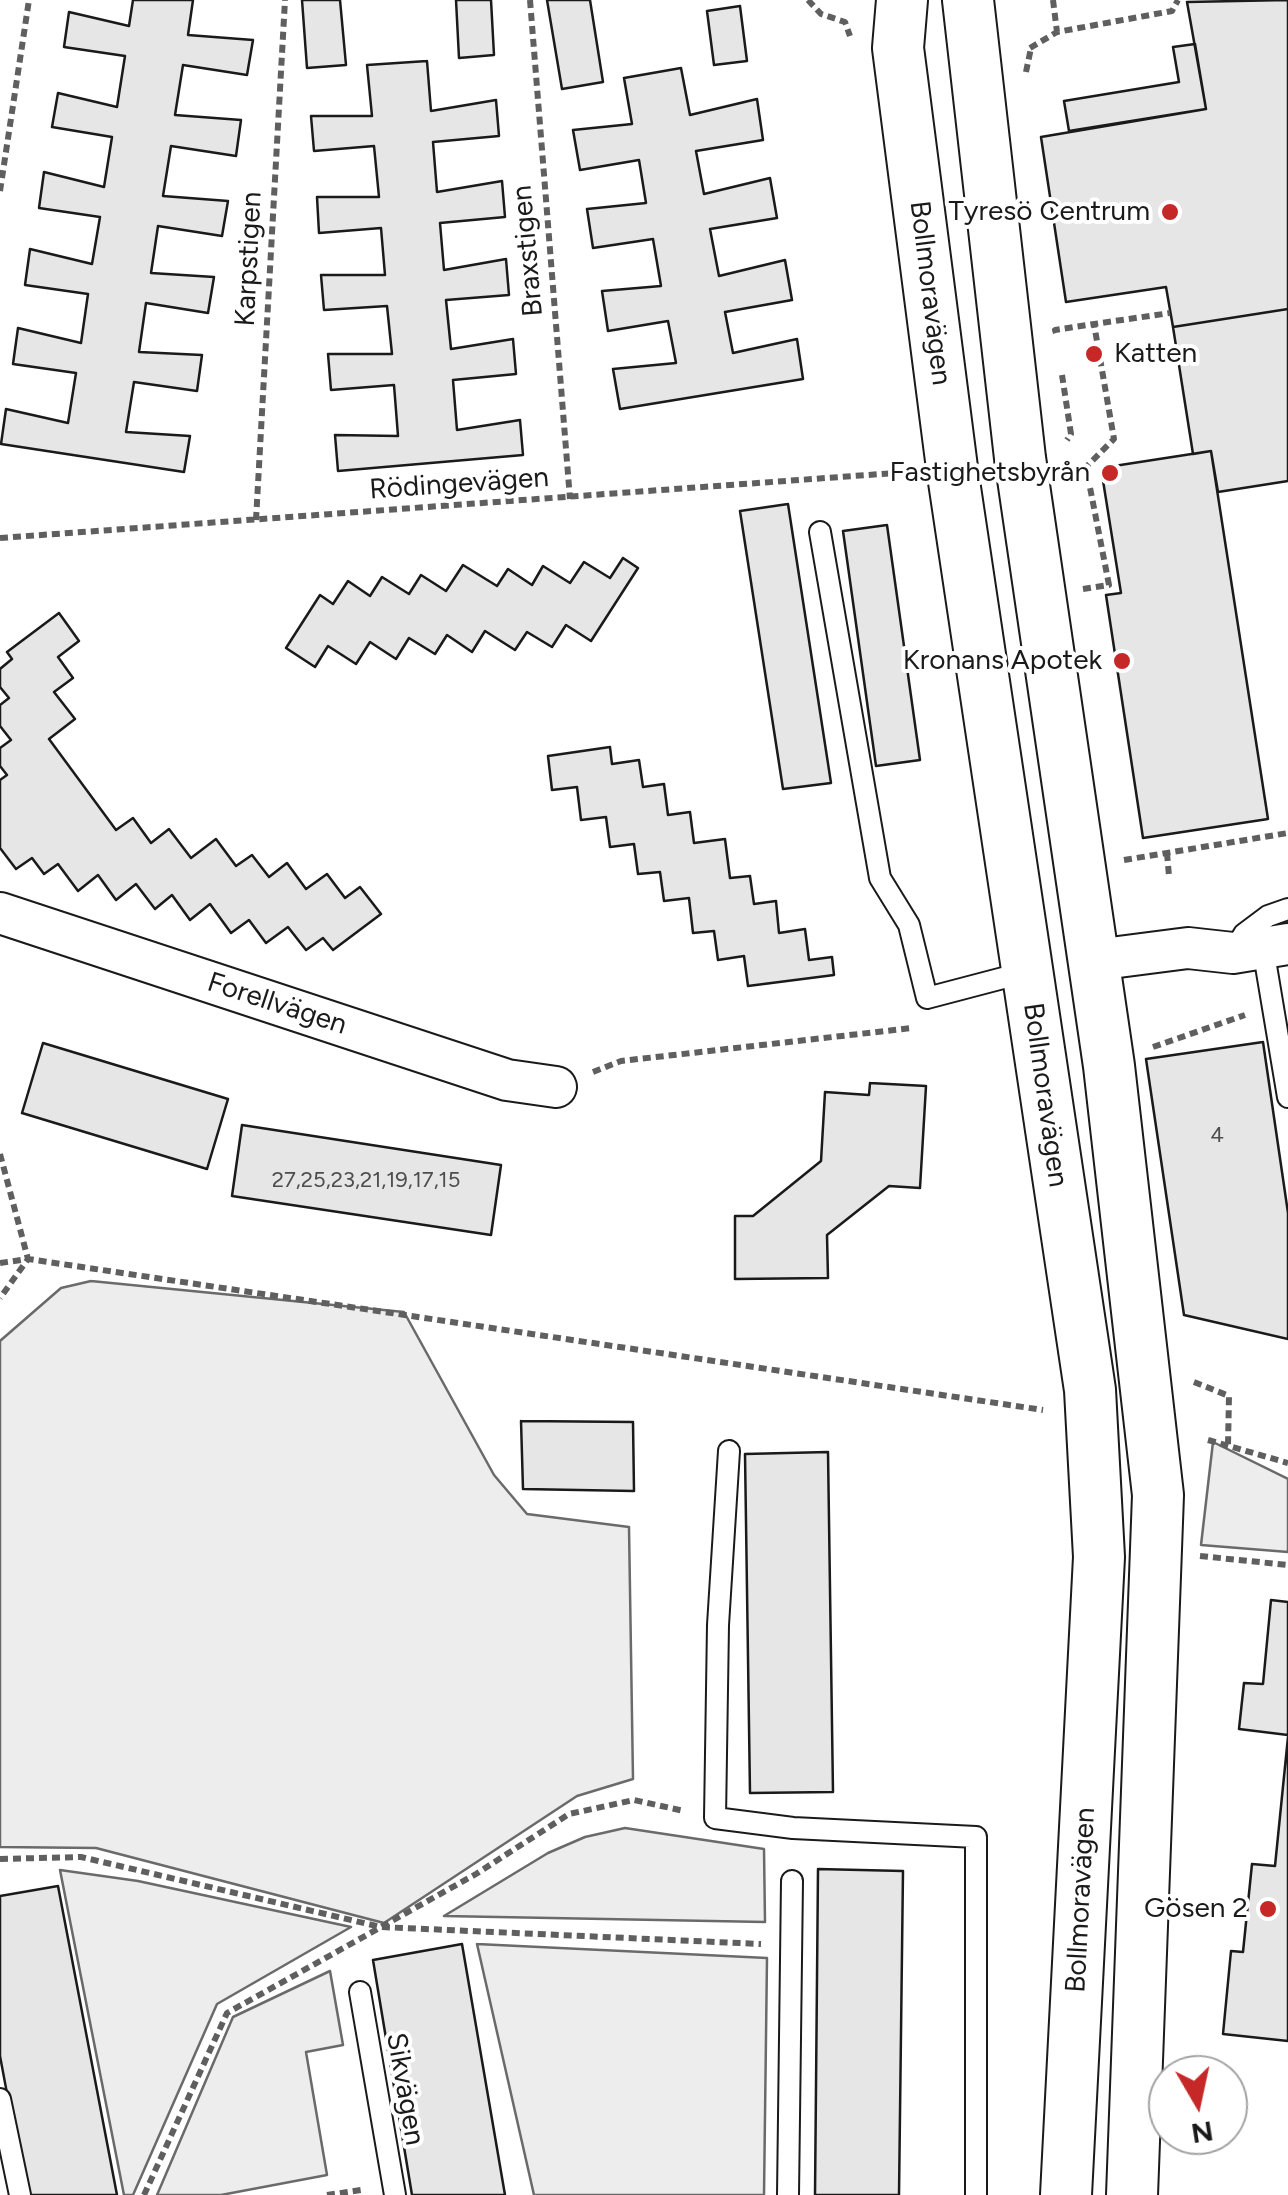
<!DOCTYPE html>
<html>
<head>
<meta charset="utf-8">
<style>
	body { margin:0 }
	#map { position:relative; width:1288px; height:2195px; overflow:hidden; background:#fff; font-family:Figtree,sans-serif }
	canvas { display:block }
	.north { position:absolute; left:1148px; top:2055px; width:100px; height:100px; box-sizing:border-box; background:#fff; border:2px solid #a3a3a3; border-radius:50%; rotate:171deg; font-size:28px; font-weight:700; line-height:40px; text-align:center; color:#1a1a1a }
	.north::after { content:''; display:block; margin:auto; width:35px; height:45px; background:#c62828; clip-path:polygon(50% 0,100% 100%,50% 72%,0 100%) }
</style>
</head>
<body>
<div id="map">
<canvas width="1288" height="2195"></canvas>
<div class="north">N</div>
</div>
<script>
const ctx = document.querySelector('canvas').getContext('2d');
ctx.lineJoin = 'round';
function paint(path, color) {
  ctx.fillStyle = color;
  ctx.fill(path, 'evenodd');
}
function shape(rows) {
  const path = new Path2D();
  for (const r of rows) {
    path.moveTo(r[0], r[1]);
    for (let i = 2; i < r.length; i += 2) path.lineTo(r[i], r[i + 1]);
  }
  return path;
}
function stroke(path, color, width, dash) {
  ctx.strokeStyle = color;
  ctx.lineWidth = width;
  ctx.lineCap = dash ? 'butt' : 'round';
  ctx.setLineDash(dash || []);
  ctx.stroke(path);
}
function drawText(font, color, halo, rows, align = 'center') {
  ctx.font = font + ' Figtree,sans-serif';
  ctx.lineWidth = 8;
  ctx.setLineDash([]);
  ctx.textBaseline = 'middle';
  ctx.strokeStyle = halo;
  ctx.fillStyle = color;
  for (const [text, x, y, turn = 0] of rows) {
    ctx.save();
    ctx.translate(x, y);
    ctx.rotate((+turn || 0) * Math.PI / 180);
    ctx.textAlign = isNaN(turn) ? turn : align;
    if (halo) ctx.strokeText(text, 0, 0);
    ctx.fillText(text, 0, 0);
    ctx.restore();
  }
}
const green = shape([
	[91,1281,404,1312,494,1475,527,1514,629,1527,633,1779,577,1796,384,1923,96,1848,0,1847,0,1341,61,1288,91,1281],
	[1213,1442,1288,1479,1288,1552,1201,1545,1213,1442],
	[625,1828,764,1849,765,1922,444,1916,548,1853,585,1837,625,1828],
	[60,1870,138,1881,351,1927,217,2004,133,2195,124,2195,60,1870],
	[477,1944,767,1958,764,2195,534,2195,477,1944],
	[330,1971,343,2045,306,2052,327,2175,221,2195,157,2195,233,2017,330,1971]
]);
paint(green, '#ededed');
stroke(green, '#6a6a6a', 2.5);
const building = shape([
	[133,0,193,0,188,35,253,40,247,75,183,65,175,115,241,120,236,156,171,146,163,196,228,201,222,236,158,226,151,273,214,277,208,313,146,303,139,352,202,355,197,391,134,382,126,432,190,436,184,472,1,444,6,409,68,423,76,373,13,364,18,328,81,343,88,294,25,285,30,249,92,264,100,217,39,208,44,172,104,187,112,137,52,127,58,93,117,107,125,56,64,47,69,12,129,26,133,0],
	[302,0,340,0,346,65,307,68,302,0],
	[456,0,491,0,494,55,459,58,456,0],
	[547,0,590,0,603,82,562,89,547,0],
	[1288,0,1288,309,1173,327,1166,287,1066,302,1041,137,1206,109,1187,2,1288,0],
	[740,6,747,61,714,65,707,11,740,6],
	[1195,44,1206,109,1069,131,1064,101,1179,82,1173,47,1195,44],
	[427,61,431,111,496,100,499,136,433,142,437,192,502,181,505,217,440,223,444,270,506,259,509,295,446,300,451,349,513,339,516,374,453,380,457,430,520,420,523,455,338,471,335,435,398,436,394,385,331,390,328,354,392,354,387,306,324,310,321,275,385,275,381,228,319,233,317,197,379,197,374,146,314,151,311,116,372,116,367,65,427,61],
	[681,68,690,115,757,99,763,140,696,151,704,194,770,178,777,218,710,229,719,276,785,260,792,300,725,312,733,353,797,339,803,379,620,409,613,369,676,363,668,321,608,331,602,291,661,286,653,239,593,248,587,209,646,203,639,160,580,170,573,130,632,124,624,78,681,68],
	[1288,309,1288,481,1218,492,1211,451,1193,454,1173,327,1288,309],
	[1211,451,1268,819,1143,838,1106,595,1121,593,1101,468,1211,451],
	[788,504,831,783,783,789,740,511,788,504],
	[887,525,920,760,876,766,843,531,887,525],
	[623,558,638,568,591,641,566,625,552,647,527,632,515,650,485,631,472,652,447,635,435,654,409,638,396,659,370,642,356,664,328,646,315,667,286,648,320,595,333,604,348,581,370,596,382,577,409,594,421,575,446,591,463,565,497,586,508,569,532,585,543,566,570,583,584,562,610,578,623,558],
	[59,613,79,641,58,657,73,678,54,692,75,719,49,739,116,830,133,818,151,843,169,829,191,858,216,839,236,866,252,855,269,877,287,863,306,889,327,874,345,898,360,887,381,914,333,950,323,938,306,950,288,927,266,943,249,920,231,933,210,904,190,920,172,895,155,909,136,884,116,900,98,875,78,891,58,864,44,874,32,858,16,869,0,848,0,780,7,775,0,766,0,748,11,740,0,726,0,705,9,698,0,687,0,669,12,659,7,652,59,613],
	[610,747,612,764,639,760,643,787,664,784,668,815,690,812,694,843,725,839,730,878,750,876,754,904,776,901,779,933,805,929,809,960,832,957,834,975,748,986,744,956,718,960,714,931,693,933,689,898,664,901,660,872,638,874,634,844,610,847,606,817,581,820,577,787,552,790,548,756,610,747],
	[1263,1042,1288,1213,1288,1339,1184,1315,1146,1059,1263,1042],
	[43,1043,228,1099,207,1169,22,1113,43,1043],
	[870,1083,926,1086,920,1188,889,1186,827,1235,828,1278,735,1279,735,1216,753,1216,821,1161,825,1092,869,1095,870,1083],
	[242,1125,501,1165,491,1235,232,1196,242,1125],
	[521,1421,633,1422,634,1491,523,1489,521,1421],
	[828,1452,833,1792,750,1793,745,1454,828,1452],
	[1271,1600,1288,1602,1288,1735,1239,1729,1244,1683,1263,1684,1271,1600],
	[1288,1737,1288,2041,1223,2034,1231,1951,1243,1952,1252,1864,1275,1866,1288,1737],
	[818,1869,903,1871,899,2195,815,2195,818,1869],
	[58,1886,117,2195,26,2195,0,2056,0,1896,58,1886],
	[462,1944,505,2195,412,2195,373,1960,462,1944]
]);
paint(building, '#e6e6e6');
stroke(building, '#1a1a1a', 2.5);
const service = shape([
	[820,532,880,878,909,925,927,998,1026,972],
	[1263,948,1288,1097],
	[1234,951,1244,934,1268,916,1288,909],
	[729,1451,718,1625,715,1818,793,1828,976,1837,976,2195],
	[360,1992,395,2195],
	[0,2099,20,2195],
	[788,2195,792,1881]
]);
const minor = shape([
	[0,913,507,1080,556,1087],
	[1095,960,1188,948,1233,953,1288,944]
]);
const tertiary = shape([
	[902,0,898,48,952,468,1090,1390,1099,1557,1066,2195],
	[968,0,1020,458,1109,1066,1158,1495,1132,2195]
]);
stroke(service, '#1a1a1a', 24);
stroke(minor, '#1a1a1a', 44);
stroke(tertiary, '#1a1a1a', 54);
stroke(shape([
	[530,0,570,499],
	[808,0,821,14,845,22,850,36],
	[1053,0,1057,32],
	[1030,48,1057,32,1172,11,1178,0],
	[1026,72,1031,48],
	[0,191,29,0],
	[1056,333,1055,330,1094,324],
	[1062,375,1071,434,1067,440],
	[256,520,285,0],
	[0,538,909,472],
	[1083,589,1109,585,1086,467,1114,439,1094,324,1170,313],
	[1167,853,1169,876],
	[1124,860,1288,833],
	[1153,1047,1245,1015],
	[593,1072,621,1061,912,1028],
	[0,1154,28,1259,0,1298],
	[0,1263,28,1259,1043,1410],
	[1194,1382,1229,1396,1228,1445],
	[1208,1440,1288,1463],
	[1200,1556,1288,1565],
	[0,1859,81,1857,381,1927,761,1944],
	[144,2195,227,2013,476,1874,569,1814,634,1800,684,1811],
	[327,2195,361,2190]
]), '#5f5f5f', 6, [8, 5]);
stroke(service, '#fff', 20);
stroke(minor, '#fff', 40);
stroke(tertiary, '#fff', 50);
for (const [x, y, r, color] of [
	[1170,212,10,"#c62828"],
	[1094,354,10,"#c62828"],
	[1110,473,10,"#c62828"],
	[1122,661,10,"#c62828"],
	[1268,1909,10,"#c62828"]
]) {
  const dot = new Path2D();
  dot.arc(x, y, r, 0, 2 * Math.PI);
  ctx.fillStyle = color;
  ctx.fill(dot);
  stroke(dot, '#fff', 4);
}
drawText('22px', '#4d4d4d', null, [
	["4",1217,1136],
	["27,25,23,21,19,17,15",366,1181]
]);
drawText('28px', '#1a1a1a', '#fff', [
	["Tyresö Centrum",1150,212],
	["Katten",1114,354,"left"],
	["Fastighetsbyrån",1090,473],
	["Kronans Apotek",1102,661],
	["Gösen 2",1248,1909]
], 'right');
drawText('28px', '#1a1a1a', '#fff', [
	["Braxstigen",528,251,-95],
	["Karpstigen",249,259,-87],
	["Bollmoravägen",930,293,83],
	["Rödingevägen",459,484,-4],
	["Forellvägen",277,1004,18],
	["Bollmoravägen",1045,1095,82],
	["Bollmoravägen",1081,1900,-87],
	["Sikvägen",405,2089,80]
]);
</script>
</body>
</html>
